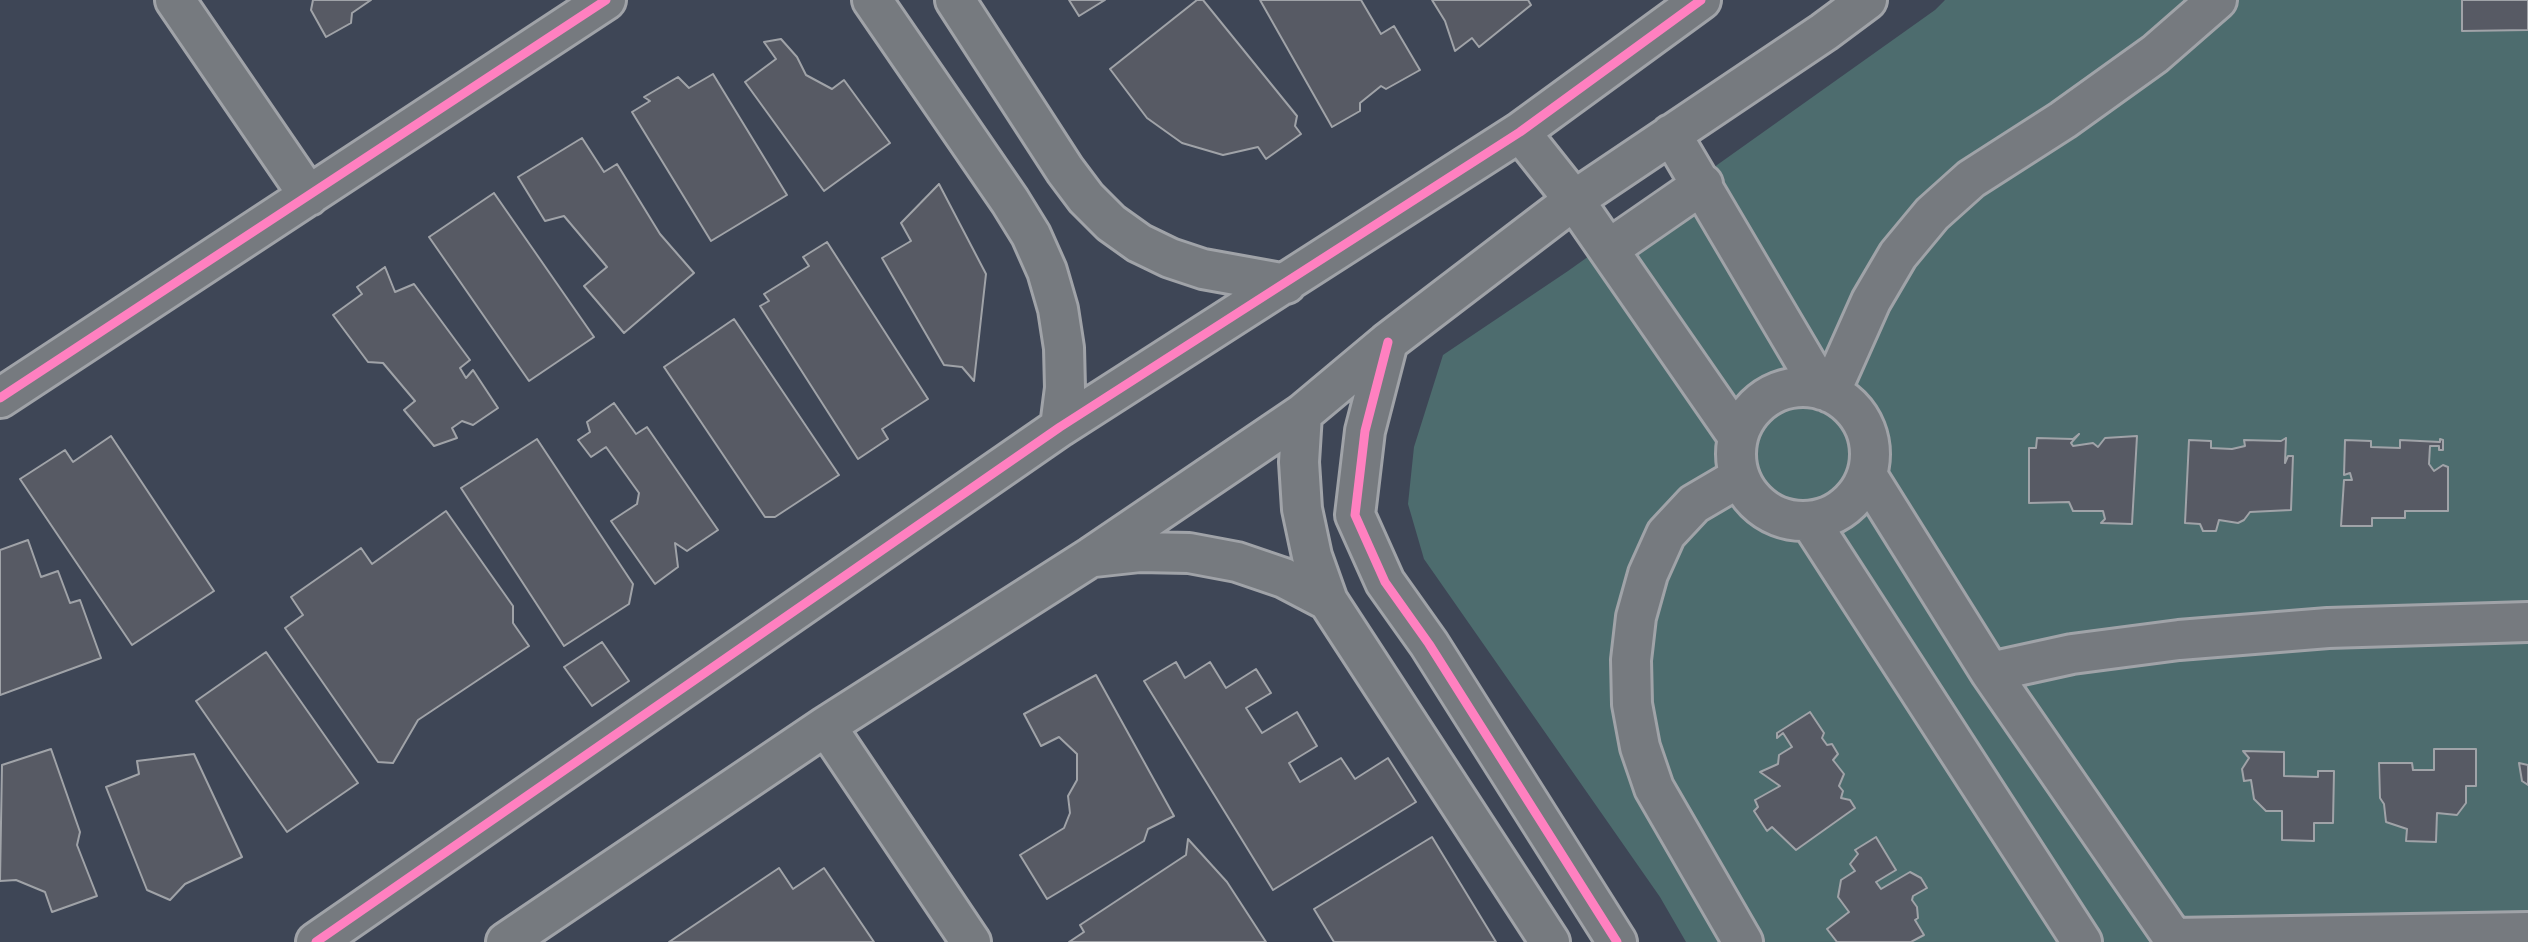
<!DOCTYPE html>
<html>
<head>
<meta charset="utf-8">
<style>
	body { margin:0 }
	canvas { display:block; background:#3e4656 }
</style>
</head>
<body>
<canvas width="2528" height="942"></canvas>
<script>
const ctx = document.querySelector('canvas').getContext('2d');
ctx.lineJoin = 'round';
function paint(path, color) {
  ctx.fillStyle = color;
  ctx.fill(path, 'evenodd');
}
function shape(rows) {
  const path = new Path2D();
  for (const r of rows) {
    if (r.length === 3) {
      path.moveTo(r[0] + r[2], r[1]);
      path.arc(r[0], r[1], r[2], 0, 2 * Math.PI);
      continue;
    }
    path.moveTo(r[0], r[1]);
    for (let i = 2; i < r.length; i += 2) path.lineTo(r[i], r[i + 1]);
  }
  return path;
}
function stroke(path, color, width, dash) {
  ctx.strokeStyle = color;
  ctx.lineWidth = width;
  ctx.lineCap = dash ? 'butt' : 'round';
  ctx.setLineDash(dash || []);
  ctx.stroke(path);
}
paint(shape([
	[1945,0,2528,0,2528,942,1686,942,1660,897,1424,559,1408,504,1414,447,1443,355,1568,271,1935,10]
]), '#4d6c6e');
const building = shape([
	[313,0,371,0,352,13,351,23,326,37,311,10,313,0],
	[1069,0,1105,0,1079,16,1069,0],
	[1197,0,1203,0,1297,116,1295,126,1301,134,1266,159,1258,147,1223,155,1182,143,1147,118,1110,69,1197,0],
	[1260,0,1361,0,1381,34,1394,26,1420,70,1386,89,1381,86,1360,103,1360,111,1332,127,1260,0],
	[1432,0,1528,0,1531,5,1479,47,1472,38,1455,51,1445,21,1432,0],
	[2462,0,2528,0,2528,30,2462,31,2462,0],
	[781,39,797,57,806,75,832,89,844,80,890,143,824,191,745,82,776,59,764,42,781,39],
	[713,74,787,195,711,241,632,112,650,101,644,97,678,77,689,88,713,74],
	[582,138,604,172,617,164,660,234,694,273,624,333,584,286,607,267,564,216,545,221,518,177,582,138],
	[939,184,986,274,974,381,962,367,944,365,882,258,911,241,901,223,939,184],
	[494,193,594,337,529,381,429,237,494,193],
	[827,242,928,399,882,429,888,439,858,459,760,306,769,301,764,294,809,266,803,257,827,242],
	[385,267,395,292,414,284,470,360,460,368,466,378,473,370,498,408,473,425,462,421,452,428,457,438,434,446,404,410,415,401,383,363,368,362,333,315,362,294,357,287,385,267],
	[734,319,839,475,775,517,765,517,664,367,734,319],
	[614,403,636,434,647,427,718,530,687,551,675,543,678,567,655,584,611,521,637,504,639,493,606,447,591,457,578,440,590,432,587,422,614,403],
	[2079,434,2071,443,2073,446,2093,443,2098,447,2105,438,2137,436,2132,524,2101,523,2105,519,2103,511,2073,511,2069,502,2029,503,2029,448,2036,448,2037,438,2073,439,2079,434],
	[111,436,214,591,132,645,20,479,65,450,73,462,111,436],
	[2286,438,2285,463,2288,456,2293,456,2291,510,2250,512,2244,520,2238,523,2219,520,2216,531,2203,531,2200,524,2185,523,2189,440,2211,441,2211,448,2232,449,2245,446,2244,440,2281,441,2286,438],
	[537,439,633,584,629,604,564,646,461,488,537,439],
	[2440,439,2443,440,2443,450,2439,450,2439,446,2430,446,2429,464,2434,471,2443,465,2448,467,2448,511,2405,511,2405,518,2372,518,2372,526,2341,526,2344,480,2352,480,2350,473,2344,475,2345,440,2371,441,2371,447,2400,448,2400,440,2440,442,2440,439],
	[446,511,513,606,513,623,529,646,418,720,393,763,378,762,285,628,303,615,291,597,361,548,372,564,446,511],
	[28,540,41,577,58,571,70,603,80,600,101,658,0,695,0,550,28,540],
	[602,642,629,681,592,706,564,667,602,642],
	[266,652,358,783,287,832,196,701,266,652],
	[1176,662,1185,678,1210,662,1226,688,1256,669,1271,693,1246,708,1262,733,1297,712,1317,746,1289,763,1300,782,1341,758,1355,779,1388,758,1416,802,1273,890,1144,681,1176,662],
	[1096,675,1174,816,1148,829,1144,841,1047,899,1020,855,1064,828,1070,813,1068,796,1077,780,1077,754,1059,737,1041,746,1024,714,1096,675],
	[1810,712,1824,733,1822,738,1827,745,1832,744,1838,754,1833,760,1844,774,1839,786,1843,791,1841,798,1850,800,1855,808,1796,850,1772,827,1767,831,1754,811,1758,807,1755,800,1780,786,1760,772,1778,764,1779,755,1792,747,1783,733,1777,738,1777,733,1810,712],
	[51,749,80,832,77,845,97,896,52,912,45,892,16,880,0,881,2,765,51,749],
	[2434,749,2476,749,2476,786,2466,786,2466,803,2457,815,2437,813,2436,842,2406,841,2407,829,2386,822,2384,804,2380,798,2379,763,2412,763,2413,770,2434,770,2434,749],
	[2243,751,2284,752,2284,776,2318,777,2318,771,2334,771,2333,823,2314,823,2314,841,2282,840,2282,811,2266,811,2254,799,2251,780,2244,781,2242,769,2249,758,2243,751],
	[194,754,242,857,185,884,170,900,147,890,106,787,139,774,137,761,194,754],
	[2519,763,2528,765,2528,785,2522,781,2519,763],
	[1432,837,1496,942,1334,942,1314,909,1432,837],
	[1876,837,1896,870,1876,882,1881,889,1910,872,1921,878,1927,888,1913,896,1912,900,1917,907,1918,918,1915,920,1924,935,1911,942,1837,942,1827,929,1849,912,1838,897,1841,880,1855,871,1850,864,1858,854,1855,850,1876,837],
	[1188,839,1227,882,1266,942,1069,942,1084,932,1080,925,1186,855,1188,839],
	[779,868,793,889,824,868,874,942,669,942,779,868]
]);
paint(building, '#575a64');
stroke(building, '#a0a3a8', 2);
const minor = shape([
	[175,0,309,196],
	[872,0,1010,201,1031,235,1047,271,1058,309,1064,348,1065,388,1060,427],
	[955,0,1065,170,1086,198,1111,223,1139,243,1170,258,1203,269,1286,284],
	[1520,132,1574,200,1738,437],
	[1671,134,1822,390],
	[1609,249,1703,184],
	[1388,342,1365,431,1355,515,1385,582,1429,644,1617,942],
	[1803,454,67],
	[1830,393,1871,301,1898,255,1932,214,1971,179,2063,120,2155,54,2217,0],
	[0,398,606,0],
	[1302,414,1299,462,1302,509,1312,556,1328,601,1550,942],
	[1867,475,1990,672,2176,942],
	[1740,477,1694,504,1666,534,1648,574,1636,617,1631,660,1632,704,1640,747,1654,788,1743,942],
	[1810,521,2082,942],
	[1094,557,1140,552,1189,553,1237,562,1284,578,1328,601],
	[1990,672,2072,654,2179,640,2328,628,2528,622],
	[826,726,971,942],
	[2173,938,2528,932],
	[316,942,1060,427,1520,132,1701,0],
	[506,942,826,726,1091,557,1302,414,1388,342,1574,200,1824,32,1867,0]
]);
stroke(minor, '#a0a3a8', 44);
stroke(minor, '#767a7f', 38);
stroke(shape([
	[1388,342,1365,431,1355,515,1385,582,1429,644,1617,942],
	[0,398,606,0],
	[316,942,1060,427,1520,132,1701,0]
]), '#ff80c0', 9);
</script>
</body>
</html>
